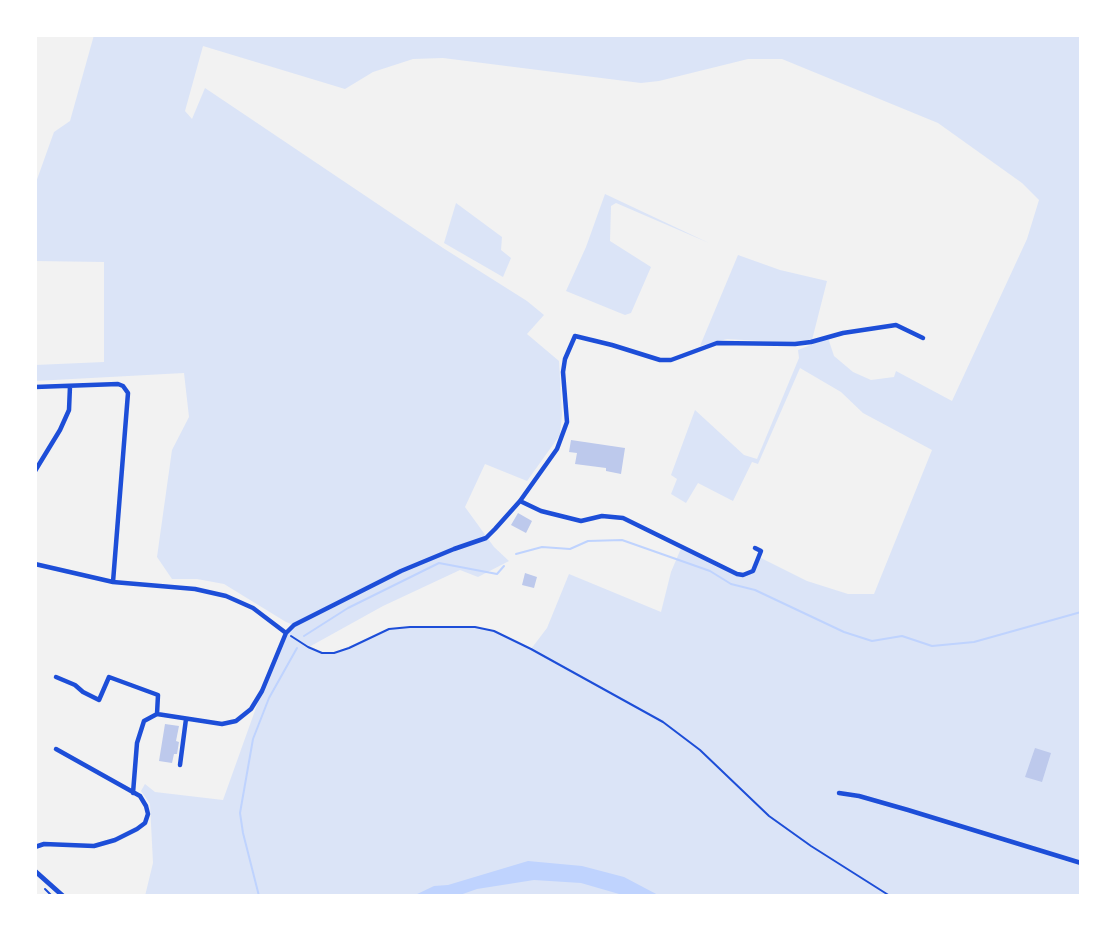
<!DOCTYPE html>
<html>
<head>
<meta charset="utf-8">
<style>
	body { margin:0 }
	#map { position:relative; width:1116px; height:931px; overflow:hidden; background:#f2f2f2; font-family:"Nunito Sans",sans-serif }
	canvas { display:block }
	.frame { position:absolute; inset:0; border:37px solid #fff; pointer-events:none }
</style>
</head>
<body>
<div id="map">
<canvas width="1116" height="931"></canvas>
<div class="frame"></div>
</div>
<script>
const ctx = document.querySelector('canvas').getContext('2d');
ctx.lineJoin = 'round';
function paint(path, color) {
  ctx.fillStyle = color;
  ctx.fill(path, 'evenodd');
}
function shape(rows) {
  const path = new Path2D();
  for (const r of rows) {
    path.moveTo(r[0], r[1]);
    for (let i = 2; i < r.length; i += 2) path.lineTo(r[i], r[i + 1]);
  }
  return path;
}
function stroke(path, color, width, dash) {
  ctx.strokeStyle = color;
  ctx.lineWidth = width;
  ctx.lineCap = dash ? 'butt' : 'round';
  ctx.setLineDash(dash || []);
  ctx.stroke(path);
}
paint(shape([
	[94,35,1081,35,1081,896,145,896,153,863,150,804,141,791,145,784,155,792,223,800,262,691,286,633,294,625,286,622,224,584,197,579,172,579,157,557,172,450,189,417,184,373,35,381,35,365,104,362,104,262,35,261,35,185,54,132,70,121],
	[203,46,345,89,373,72,413,59,443,58,641,83,659,81,748,59,782,59,938,123,1022,183,1039,200,1027,239,952,401,896,371,894,377,871,380,853,372,834,356,828,338,798,350,799,358,757,459,744,455,695,410,671,475,677,479,671,494,686,503,698,483,733,501,752,462,758,464,800,368,841,392,863,413,932,450,874,594,848,594,807,581,759,557,749,574,737,574,682,546,671,572,661,612,569,574,547,628,531,649,494,631,475,627,410,627,389,629,334,653,322,653,309,647,383,606,460,570,478,577,509,561,494,547,465,507,485,464,527,481,560,435,562,414,559,361,527,334,544,315,527,301,443,248,205,88,192,119,185,111],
	[605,194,709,243,616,203,611,206,610,241,651,267,631,313,625,315,566,291,586,247],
	[456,203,502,237,501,250,511,258,503,277,444,243],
	[738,255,780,270,827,281,812,340,793,343,727,339,700,346]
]), '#dbe4f7');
paint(shape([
	[528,861,582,866,624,877,660,896,626,896,581,883,534,880,477,889,457,896,413,896,434,886,448,885]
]), '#bfd3fe');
stroke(shape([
	[516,554,542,547,570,549,588,541,622,540,710,571,731,584,755,590,844,632,872,641,902,636,932,646,974,642,1081,612],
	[304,636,348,608,439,563,497,574,504,566],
	[259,896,243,833,240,813,253,739,269,698,297,648]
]), '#bfd3fe', 2);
paint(shape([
	[571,440,625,448,621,474,606,471,606,468,575,464,577,453,569,452],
	[518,513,532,521,526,533,511,525],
	[525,573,537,577,534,588,522,585],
	[165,724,179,726,176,741,179,742,177,754,174,754,172,763,159,761],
	[1035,748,1051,753,1042,782,1025,777]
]), '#bdc9ec');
stroke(shape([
	[291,636,308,647,322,653,334,653,349,648,389,629,410,627,475,627,494,631,531,649,663,722,700,750,769,816,811,846,890,896],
	[45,889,52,896]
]), '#1d4ed8', 2);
stroke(shape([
	[35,387,118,384,123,386,128,393,113,582],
	[35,471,60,430,69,410,70,386],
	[520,501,541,511,581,521,602,516,623,518,737,574,743,575,753,571,761,551,755,548],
	[35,564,113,582,195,589,226,596,253,608,286,633],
	[56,677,75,685,83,692,99,700,109,677,158,695,157,714],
	[180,765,186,719],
	[133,793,137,743,144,721,157,714,222,724,236,721,251,709,262,691,286,633,294,625,401,571,454,549,486,538,495,529,520,501,557,449,567,422,563,372,565,359,575,336,612,345,660,360,671,360,717,343,795,344,811,342,843,333,896,325,923,338],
	[839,793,859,796,908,810,1081,863],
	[35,847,44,844,94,846,115,840,137,829,145,823,148,814,146,806,140,796,56,749]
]), '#1d4ed8', 4.5);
stroke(shape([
	[35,871,63,896]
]), '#1d4ed8', 5);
</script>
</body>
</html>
